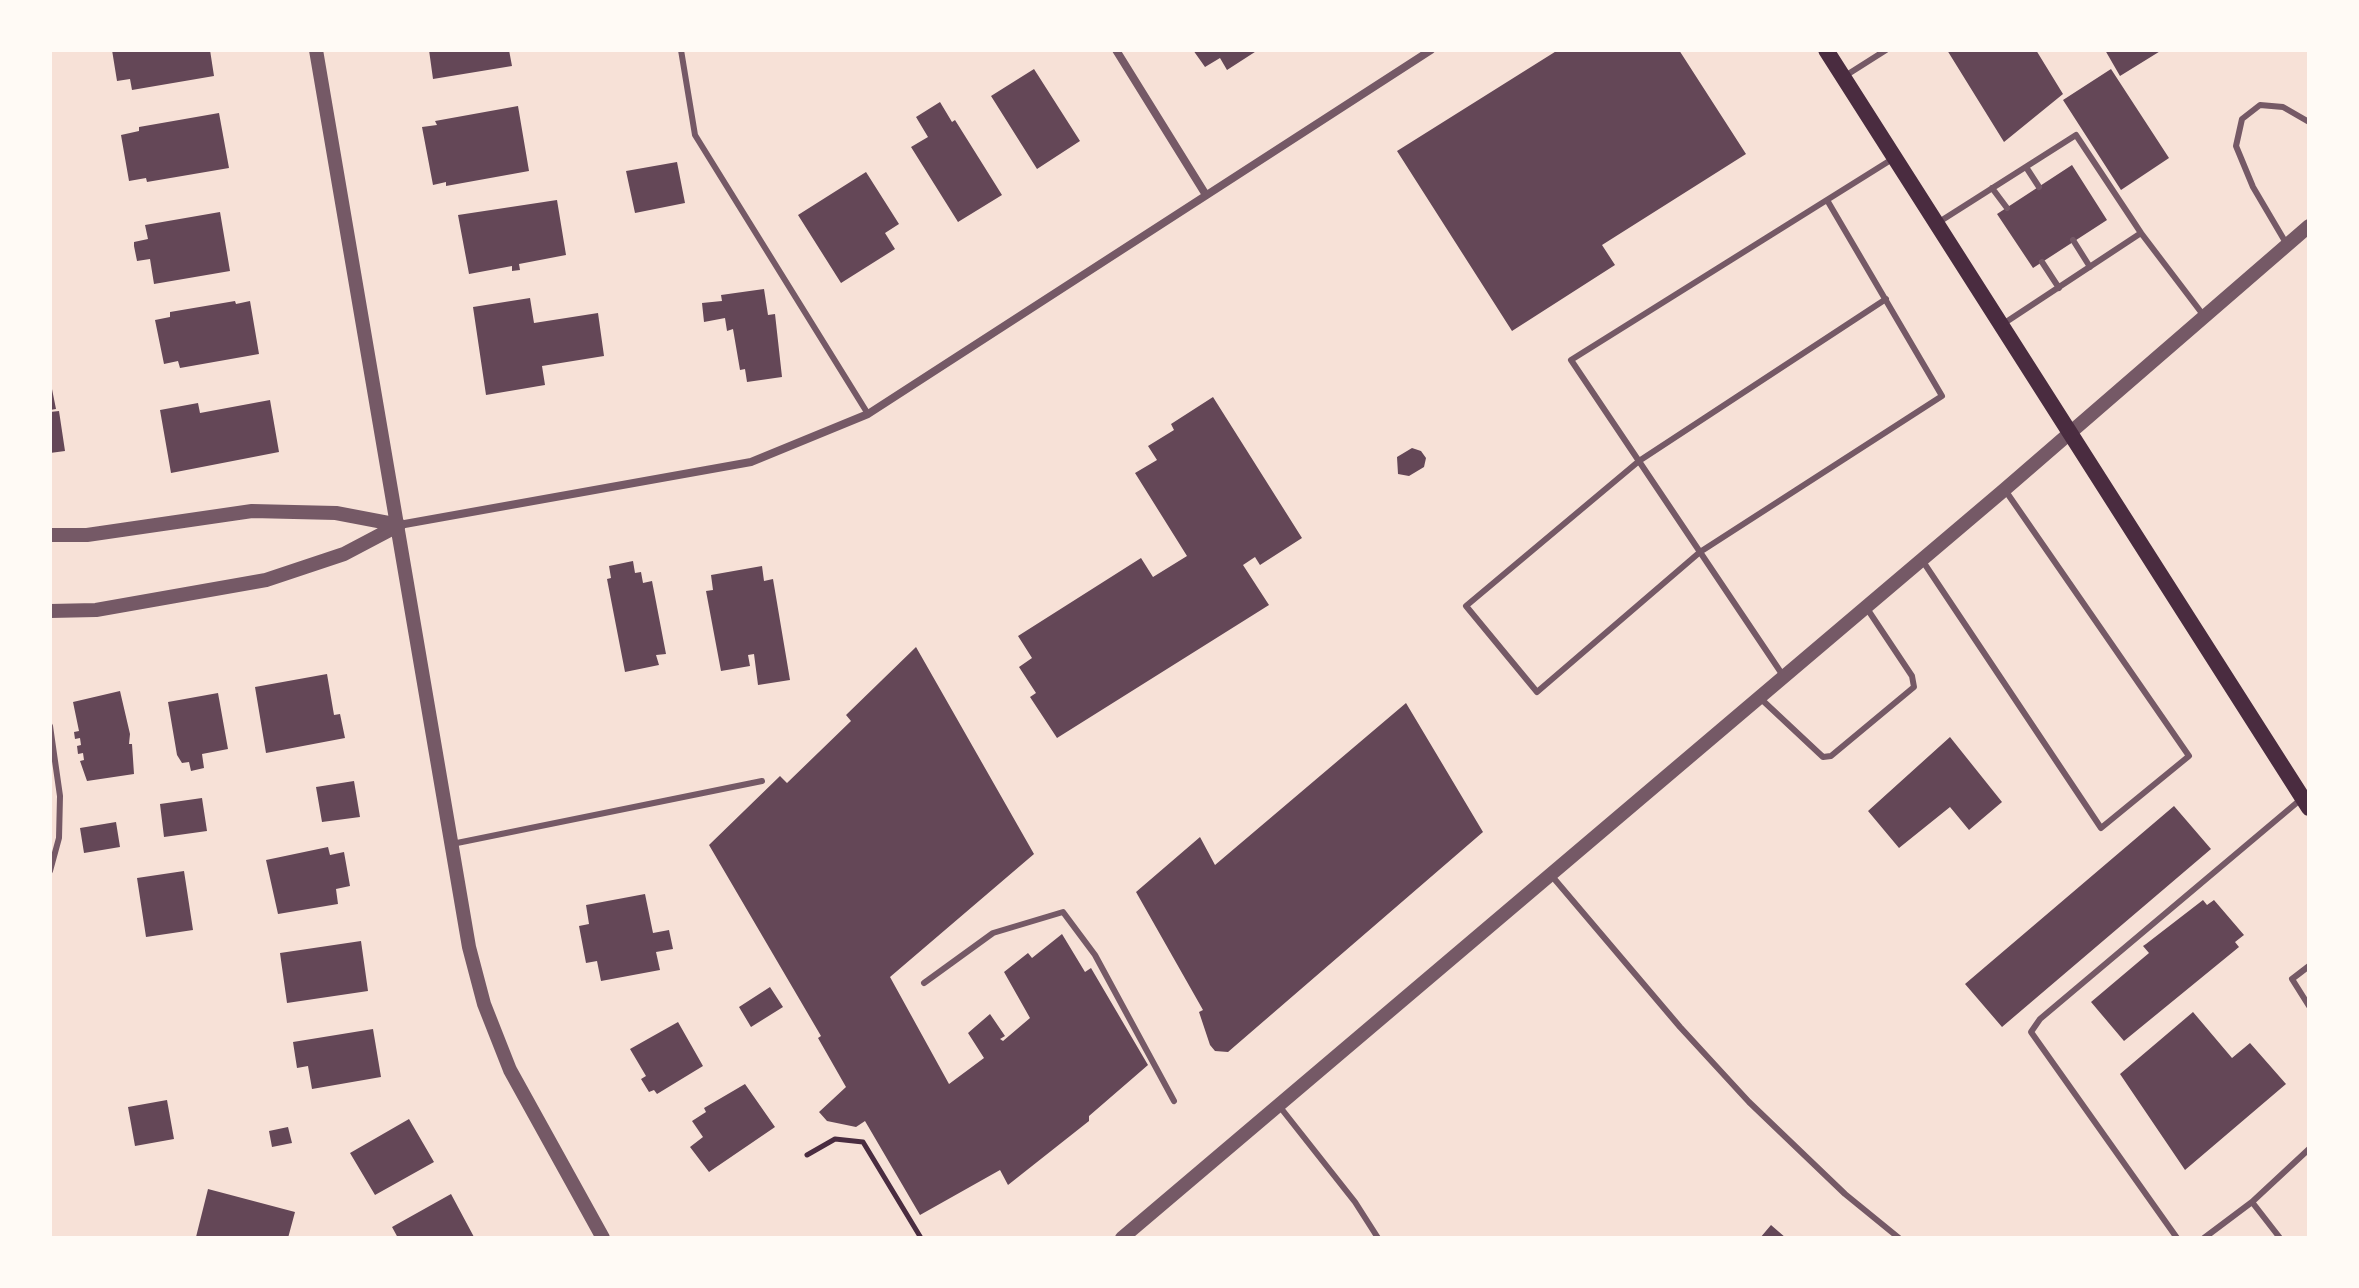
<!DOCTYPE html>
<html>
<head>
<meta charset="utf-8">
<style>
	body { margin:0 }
	#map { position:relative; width:2359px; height:1288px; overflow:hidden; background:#f7e1d7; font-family:"Noto Serif",serif }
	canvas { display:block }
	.frame { position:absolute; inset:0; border:52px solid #fffaf5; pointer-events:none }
</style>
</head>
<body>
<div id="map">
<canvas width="2359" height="1288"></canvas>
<div class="frame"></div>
</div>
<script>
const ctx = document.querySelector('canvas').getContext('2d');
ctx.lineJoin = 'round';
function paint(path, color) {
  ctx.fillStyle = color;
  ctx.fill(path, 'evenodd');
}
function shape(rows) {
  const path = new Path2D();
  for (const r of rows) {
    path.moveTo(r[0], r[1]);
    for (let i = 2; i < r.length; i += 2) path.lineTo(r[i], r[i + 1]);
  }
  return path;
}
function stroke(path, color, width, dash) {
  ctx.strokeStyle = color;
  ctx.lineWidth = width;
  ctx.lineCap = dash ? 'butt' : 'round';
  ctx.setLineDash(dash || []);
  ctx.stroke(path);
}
paint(shape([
	[112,50,210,50,214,76,132,90,130,79,117,81],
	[429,50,509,50,512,66,433,79],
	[1193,50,1258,50,1227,70,1220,58,1205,67],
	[1558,50,1679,50,1746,154,1602,245,1615,265,1512,331,1397,151],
	[1947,50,2036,50,2063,94,2004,142],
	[2105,50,2162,50,2120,76],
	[1034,69,1080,141,1037,169,991,96],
	[2111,69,2169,158,2121,190,2063,100],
	[940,102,952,122,955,120,1002,195,958,222,911,147,928,137,916,117],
	[518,106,529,171,446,186,446,182,433,185,422,127,437,125,435,121],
	[219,113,229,168,147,182,146,178,129,181,121,135,139,131,139,127],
	[677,162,685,203,635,213,626,171],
	[2072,165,2107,220,2033,268,1997,214],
	[866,172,899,224,885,233,895,249,841,283,798,215],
	[557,200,566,255,519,264,520,270,512,271,512,266,469,274,458,215],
	[220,212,230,271,154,284,150,259,137,261,134,246,134,242,148,239,145,225],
	[764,289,768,315,775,314,782,377,747,382,745,369,740,370,733,329,727,331,725,318,704,322,702,303,722,301,721,295],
	[530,298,534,323,598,313,604,356,542,366,545,385,486,395,473,307],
	[235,301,236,304,250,301,259,354,180,368,178,361,164,364,155,320,170,317,170,312],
	[50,379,56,409,50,410],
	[1213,397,1302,538,1260,565,1255,557,1243,565,1269,605,1057,738,1030,697,1036,693,1019,667,1032,658,1018,636,1141,558,1153,577,1187,556,1135,473,1157,460,1148,446,1174,430,1171,424],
	[270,400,279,452,171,473,160,410,198,403,200,413],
	[59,411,65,451,50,453,50,412],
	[1412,448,1421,451,1426,458,1424,467,1409,476,1398,474,1397,457],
	[633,561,635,573,641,572,643,583,652,581,666,654,656,655,659,665,625,672,607,579,611,578,609,566],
	[762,566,764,581,773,579,790,680,758,685,754,654,748,655,750,666,721,671,706,591,713,590,711,575],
	[916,647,1034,854,890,977,949,1084,984,1058,968,1033,990,1014,1005,1036,1000,1039,1003,1041,1030,1018,1004,972,1028,953,1032,958,1062,934,1085,972,1091,968,1148,1065,1089,1116,1089,1121,1008,1185,1000,1170,920,1215,865,1121,856,1127,827,1121,819,1112,846,1087,818,1038,821,1036,709,845,780,776,787,783,851,721,846,715],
	[327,674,334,715,340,714,345,738,266,753,255,687],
	[120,691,130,734,129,744,132,744,134,774,87,781,80,761,84,760,83,753,78,754,77,746,81,745,80,738,75,739,74,732,79,731,73,702],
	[218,693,228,749,202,754,204,768,191,771,189,762,182,763,177,755,168,702],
	[1406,703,1483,832,1228,1052,1215,1051,1210,1045,1199,1012,1203,1010,1136,892,1200,837,1215,865],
	[1950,737,2002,802,1969,830,1950,807,1899,848,1868,811],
	[354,781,360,817,322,822,316,787],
	[202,798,207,831,164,837,160,804],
	[2174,806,2211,849,2002,1027,1965,984],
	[116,822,120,847,84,853,80,828],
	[328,847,330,855,344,852,350,886,336,889,338,904,278,914,266,860],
	[184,871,193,930,146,937,137,878],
	[645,894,653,933,669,930,673,949,656,952,660,970,601,981,597,961,586,963,579,926,589,924,586,905],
	[2203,900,2207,905,2214,900,2244,935,2235,942,2239,947,2124,1041,2091,1002,2149,953,2143,946,2146,944],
	[361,941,368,991,287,1003,280,953],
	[770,987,783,1007,751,1027,739,1007],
	[2193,1012,2232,1058,2250,1043,2286,1084,2185,1170,2120,1074],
	[678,1022,703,1066,657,1094,654,1090,649,1092,641,1079,646,1076,630,1049],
	[373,1029,381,1077,312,1089,308,1066,297,1068,293,1042],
	[745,1084,775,1127,709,1172,690,1147,703,1137,692,1121,706,1112,704,1108],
	[167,1100,174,1139,135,1146,128,1107],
	[409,1119,434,1162,375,1195,350,1153],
	[288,1127,292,1143,272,1147,269,1131],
	[208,1189,295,1212,288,1238,196,1237],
	[451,1194,474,1237,398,1238,392,1227],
	[1771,1225,1786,1238,1760,1238]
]), '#644757');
stroke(shape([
	[807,1155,835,1139,863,1142,921,1238]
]), '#4a2c40', 5);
stroke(shape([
	[681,50,695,135,868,414],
	[1845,76,1886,50],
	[2026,167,2039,187],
	[1992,188,2007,208],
	[1827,200,1942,396,1700,552,1537,692,1466,606,1639,461,1886,299],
	[1939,222,2076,135,2141,233],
	[2073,240,2090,267],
	[2286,243,2253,187,2236,146,2242,119,2260,105,2283,107,2309,122],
	[2042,262,2059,288],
	[2003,324,2141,233,2204,316],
	[1922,560,2101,828,2189,756,2005,490],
	[1784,677,1571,360,1894,158],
	[1760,698,1823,757,1831,756,1914,687,1912,676,1866,607],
	[50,726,60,796,59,838,50,871],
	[452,844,762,781],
	[1551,875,1680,1027,1749,1102,1845,1194,1899,1238],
	[2309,966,2292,979,2309,1006],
	[924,983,993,933,1063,912,1095,955,1174,1101],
	[1280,1107,1355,1202,1378,1238],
	[2252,1202,2309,1149],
	[2177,1238,2031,1032,2040,1019,2300,800],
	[2204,1238,2252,1202,2280,1238]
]), '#755966', 6);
stroke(shape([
	[1116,50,1206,195],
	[399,525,751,462,868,414,1431,50]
]), '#755966', 8);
stroke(shape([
	[316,50,469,947,484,1004,510,1070,603,1238],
	[50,535,87,535,252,511,336,513,399,525],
	[50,611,96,610,266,580,344,554,399,525],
	[1122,1238,2004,490,2309,226]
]), '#755966', 14);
stroke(shape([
	[1826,50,2309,808]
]), '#4a2c40', 16);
</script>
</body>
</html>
